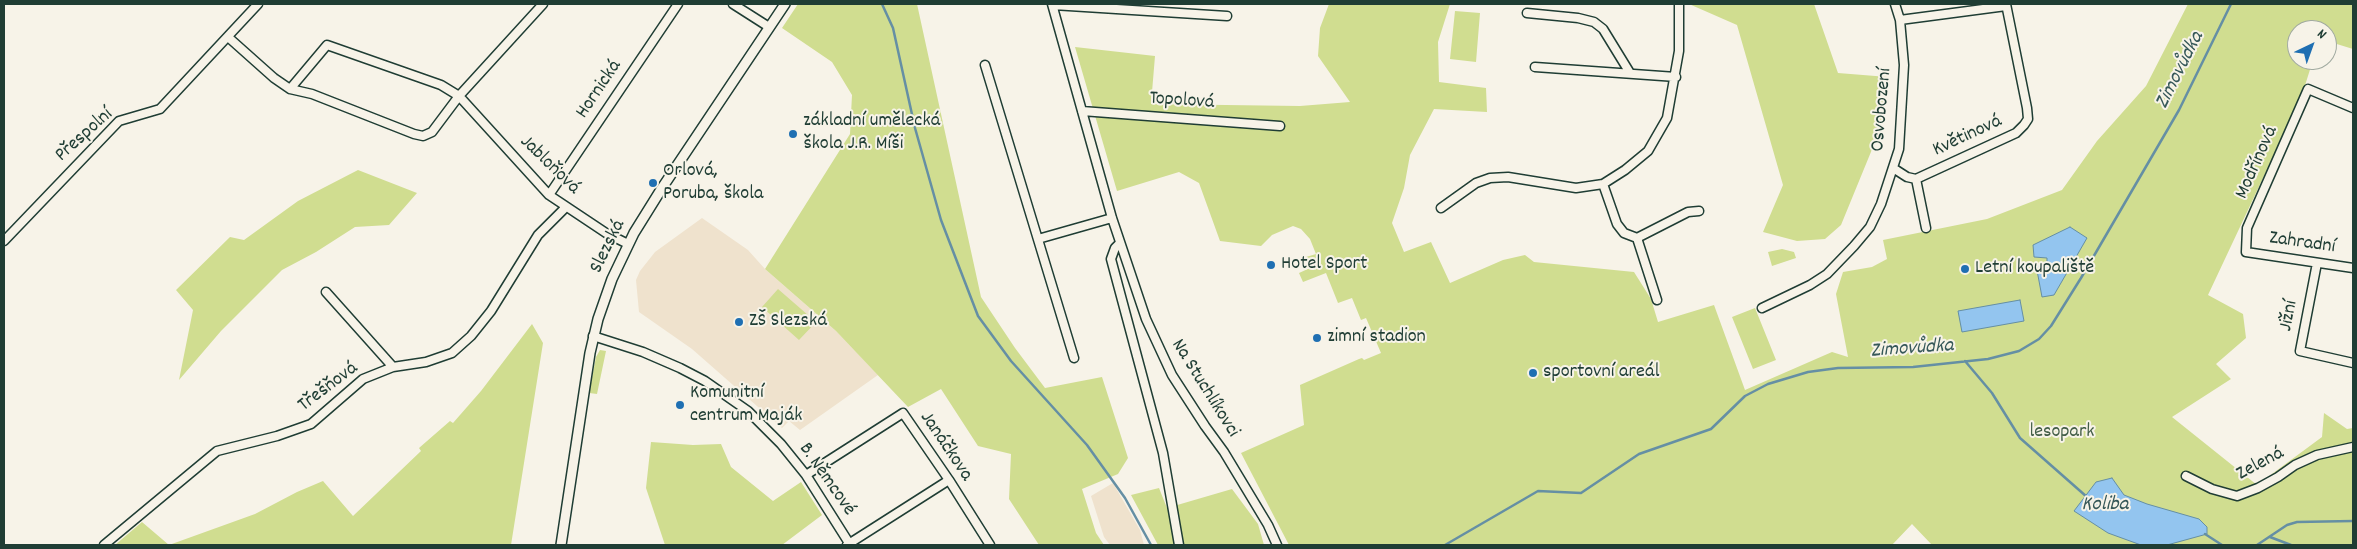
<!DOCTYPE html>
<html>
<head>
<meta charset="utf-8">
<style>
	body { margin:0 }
	#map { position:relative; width:2357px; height:549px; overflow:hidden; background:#f7f3e8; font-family:Dekko,sans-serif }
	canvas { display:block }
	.frame { position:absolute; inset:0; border:5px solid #1f3d34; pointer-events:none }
	.north { position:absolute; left:2287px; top:20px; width:50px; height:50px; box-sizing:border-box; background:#f7f3e8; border:1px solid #a1aaa0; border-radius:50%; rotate:42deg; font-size:14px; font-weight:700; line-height:20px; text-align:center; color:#1f3d34 }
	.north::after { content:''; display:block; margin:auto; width:18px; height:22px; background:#1f6fb2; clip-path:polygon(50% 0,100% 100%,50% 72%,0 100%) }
</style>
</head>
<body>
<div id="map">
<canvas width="2357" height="549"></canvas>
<div class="frame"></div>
<div class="north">N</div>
</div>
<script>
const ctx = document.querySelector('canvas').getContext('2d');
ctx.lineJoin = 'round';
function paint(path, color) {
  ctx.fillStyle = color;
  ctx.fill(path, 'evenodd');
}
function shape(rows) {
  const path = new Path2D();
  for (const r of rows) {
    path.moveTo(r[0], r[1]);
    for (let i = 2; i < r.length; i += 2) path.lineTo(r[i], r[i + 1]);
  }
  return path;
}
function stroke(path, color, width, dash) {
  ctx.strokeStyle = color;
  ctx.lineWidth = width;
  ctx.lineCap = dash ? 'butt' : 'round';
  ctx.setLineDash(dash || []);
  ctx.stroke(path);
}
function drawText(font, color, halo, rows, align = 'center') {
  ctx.font = font + ' Dekko,sans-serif';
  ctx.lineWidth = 4;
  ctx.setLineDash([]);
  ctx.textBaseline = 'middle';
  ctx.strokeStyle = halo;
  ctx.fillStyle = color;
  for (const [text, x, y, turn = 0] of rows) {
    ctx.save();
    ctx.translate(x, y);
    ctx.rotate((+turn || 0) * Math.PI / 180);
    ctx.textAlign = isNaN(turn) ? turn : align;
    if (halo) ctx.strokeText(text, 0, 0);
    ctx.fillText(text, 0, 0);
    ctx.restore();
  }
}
paint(shape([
	[702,218,748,250,765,269,836,331,878,375,800,430,789,421,782,428,692,349,639,312,636,280,640,271,655,252],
	[1113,483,1140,530,1144,545,1110,545,1104,537,1091,496]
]), '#efe2cd');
paint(shape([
	[798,4,917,4,981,297,1015,348,1045,388,1102,377,1128,458,1118,474,1082,489,1096,533,1104,545,1039,545,1009,499,1011,454,978,446,941,389,908,407,836,331,765,269,850,134,852,95,832,62,782,28],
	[1329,4,1450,4,1438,42,1439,82,1486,88,1487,112,1434,109,1410,155,1404,188,1392,223,1404,252,1431,242,1450,283,1503,260,1525,255,1534,262,1634,272,1651,299,1658,322,1714,305,1745,390,1832,352,1848,357,1836,294,1843,272,1872,267,1887,259,1883,240,1987,219,2062,190,2097,141,2146,86,2188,4,2353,4,2353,49,2327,41,2327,30,2297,30,2297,60,2313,60,2302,95,2208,295,2243,314,2246,338,2216,364,2231,379,2172,417,2257,485,2322,437,2324,413,2347,429,2353,428,2353,545,1932,545,1912,524,1892,545,1289,545,1241,453,1304,425,1300,385,1359,359,1362,358,1364,360,1381,353,1366,318,1361,320,1352,298,1338,303,1326,273,1303,282,1299,273,1310,268,1306,257,1316,254,1310,239,1301,229,1293,226,1272,235,1261,246,1220,241,1199,183,1179,172,1117,191,1075,47,1155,56,1151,104,1300,106,1350,102,1318,56,1320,28],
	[1689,4,1814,4,1838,73,1888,77,1882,125,1841,225,1825,239,1797,241,1763,232,1783,185,1737,25],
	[1455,11,1480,13,1476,62,1450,59],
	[358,170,417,193,389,225,355,227,316,252,282,270,221,331,179,380,193,310,176,290,230,237,244,240,298,201],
	[1782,249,1794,252,1796,258,1772,266,1768,252],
	[778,289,816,322,799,340,762,307],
	[1755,308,1776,360,1753,369,1732,317],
	[532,324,543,343,511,545,115,545,142,522,169,545,255,514,297,492,323,481,353,516,421,451,419,448,450,421,453,423,481,391],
	[600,350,606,351,597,394,589,393,596,357],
	[651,442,693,445,721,444,731,467,773,501,801,482,822,515,782,545,665,545,646,488],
	[1159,488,1167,508,1232,489,1258,524,1264,545,1158,545,1131,495]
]), '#d0dd90');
const water = shape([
	[2070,227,2087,238,2054,295,2042,297,2036,265,2047,263,2047,258,2034,257,2033,245,2070,227],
	[2020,300,2024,321,1962,332,1958,311,2020,300],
	[2112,478,2124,495,2147,504,2199,519,2207,527,2207,534,2167,545,2141,545,2108,533,2074,511,2096,482,2112,478]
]);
paint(water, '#93c5ef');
stroke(water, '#658fa4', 1);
stroke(shape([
	[882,4,893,28,915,128,941,220,978,316,1011,361,1087,445,1125,498,1151,545],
	[1965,361,1992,393,2020,438,2087,497],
	[2205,534,2222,545],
	[2270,537,2291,545],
	[1445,545,1538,491,1581,493,1639,454,1711,429,1745,396,1768,384,1808,372,1838,368,1913,367,1988,359,2019,351,2039,339,2051,326,2081,278,2179,110,2231,4],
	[2257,545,2287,525,2297,522,2353,521]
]), '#658fa4', 2.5);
const minor = shape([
	[733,4,769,27],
	[1052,4,1112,218,1146,319,1172,375,1205,426,1224,452,1268,525,1277,545],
	[1053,5,1227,16],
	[1527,13,1578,18,1594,22,1603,29,1630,73],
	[1900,20,2006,6],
	[228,37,274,78,290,89,312,94,414,134,423,136,432,132,459,96,543,4],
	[985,65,1074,358],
	[1535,67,1676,77],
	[290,89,327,45,441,85,459,96,549,195,606,233,628,244],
	[2353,108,2308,89,2247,228,2246,252,2353,268],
	[1082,111,1280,126],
	[1893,168,1907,177,1916,179,2016,133,2024,125,2028,119,2027,108,2006,4],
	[1916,179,1926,228],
	[1603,184,1617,224,1624,233,1637,238,1688,212,1699,211],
	[549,195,678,4],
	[1441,208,1476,183,1490,178,1508,177,1576,188,1603,184,1625,170,1648,151,1667,118,1679,51,1679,4],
	[1637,238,1657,300],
	[1038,239,1112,218],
	[4,241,119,121,160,109,258,4],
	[1120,243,1115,248,1111,259,1163,453,1179,545],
	[2317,263,2300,351,2353,363],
	[326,292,393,367],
	[1762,308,1810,285,1827,274,1854,246,1870,227,1881,204,1899,149,1904,65,1900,20,1895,4],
	[593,336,643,352,680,368,705,381,748,411,781,444,806,475,849,543],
	[806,475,903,413,949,480,990,545],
	[2186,476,2212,489,2237,496,2258,488,2278,477,2295,465,2317,455,2353,447],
	[104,545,217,451,277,436,311,424,363,379,393,367,426,362,452,353,471,336,491,311,538,235,566,207],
	[847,545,949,480]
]);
const tertiary = shape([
	[561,545,590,353,598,319,612,279,634,233,662,188,785,4]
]);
stroke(minor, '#1f3d34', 11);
stroke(tertiary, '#1f3d34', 12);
stroke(minor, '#f7f3e8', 8);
stroke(tertiary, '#f7f3e8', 9);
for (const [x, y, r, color] of [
	[793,134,5,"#1f6fb2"],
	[653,183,5,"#1f6fb2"],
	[1271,265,5,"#1f6fb2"],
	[1965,269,5,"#1f6fb2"],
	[739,322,5,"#1f6fb2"],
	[1317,338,5,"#1f6fb2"],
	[1533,373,5,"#1f6fb2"],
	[680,405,5,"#1f6fb2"]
]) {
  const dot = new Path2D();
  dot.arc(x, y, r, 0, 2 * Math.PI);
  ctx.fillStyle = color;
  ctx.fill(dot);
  stroke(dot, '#f7f3e8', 2);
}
drawText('20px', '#1f3d34', '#f7f3e8', [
	["Hornická",600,90,-56],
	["Topolová",1182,102,4],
	["Osvobození",1883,110,-85],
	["Přespolní",85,136,-42],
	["Květinová",1968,137,-25],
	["Modřínová",2258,163,-66],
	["Jabloňová",549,166,44],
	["Zahradní",2302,244,8],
	["Slezská",609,247,-64],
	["Jižní",2290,316,-79],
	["Třešňová",329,388,-37],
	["Na Stuchlíkovci",1204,389,58],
	["Janáčkova",945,447,56],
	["Zelená",2261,465,-28],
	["B. Němcové",826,480,55]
]);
drawText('20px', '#1f3d34', '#f7f3e8', [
	["základní umělecká",803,122],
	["škola J.R. Míši",803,145],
	["Orlová,",663,172],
	["Poruba, škola",663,195],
	["Hotel Sport",1281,265],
	["Letní koupaliště",1975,269],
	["ZŠ Slezská",749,322],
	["zimní stadion",1327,338],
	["sportovní areál",1543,373],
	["Komunitní",690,394],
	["centrum Maják",690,417]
], 'left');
drawText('20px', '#425d46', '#f7f3e8', [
	["lesopark",2062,433]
]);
drawText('italic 21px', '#365859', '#f7f3e8', [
	["Zimovůdka",2181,71,-63],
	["Zimovůdka",1912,350,-4],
	["Koliba",2105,506]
]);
</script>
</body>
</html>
